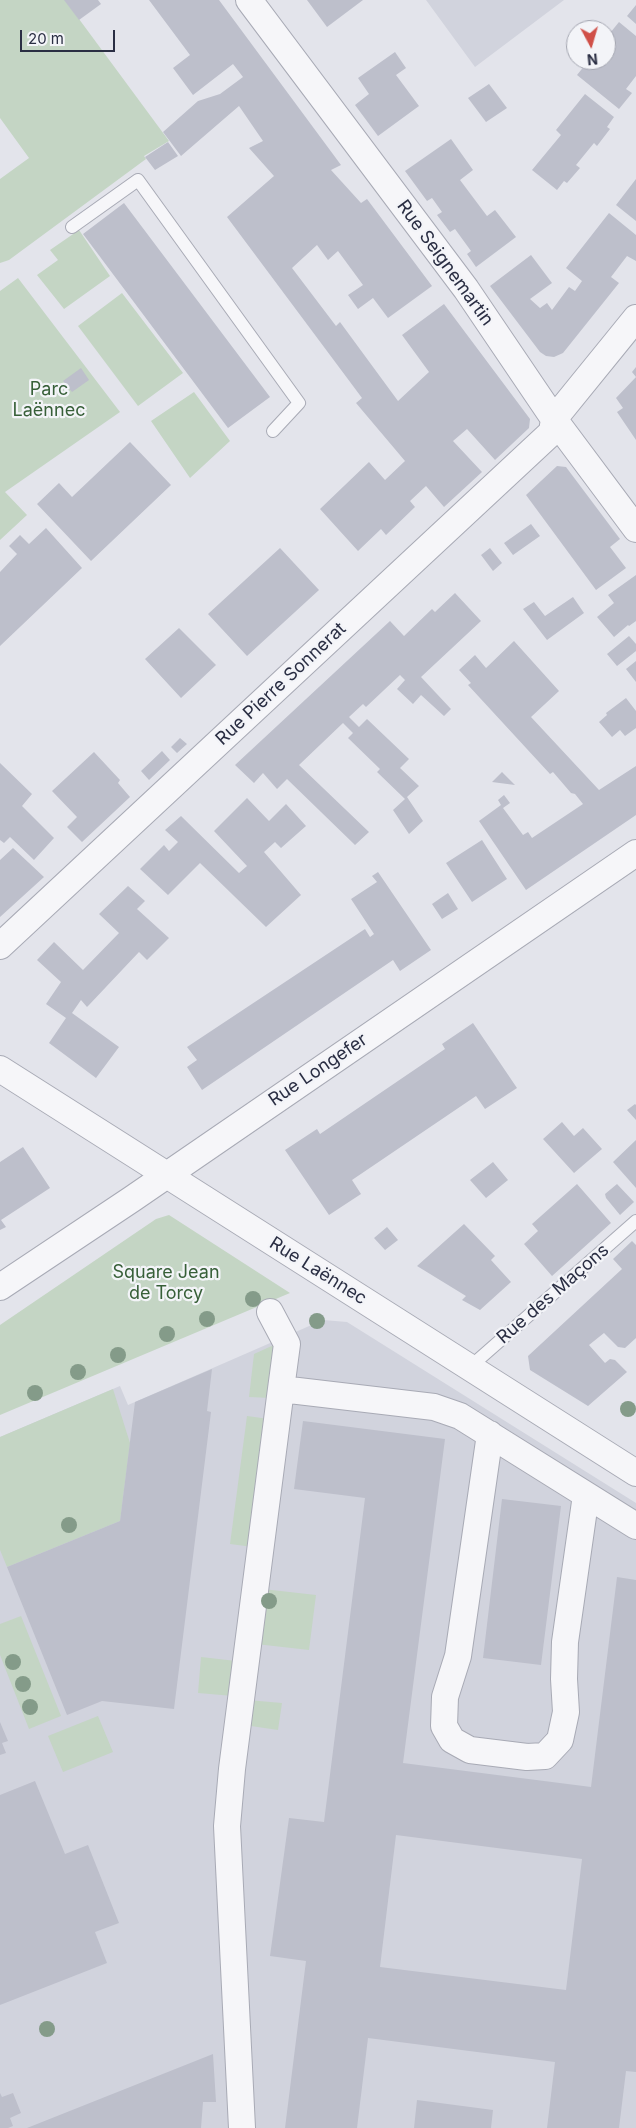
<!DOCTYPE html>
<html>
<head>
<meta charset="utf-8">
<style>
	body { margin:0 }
	#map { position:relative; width:636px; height:2128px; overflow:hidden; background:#e3e4eb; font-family:Inter,sans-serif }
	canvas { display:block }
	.north { position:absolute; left:566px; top:20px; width:50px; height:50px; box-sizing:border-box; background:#f3f4f8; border:1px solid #a3a5b0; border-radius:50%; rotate:174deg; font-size:14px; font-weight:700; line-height:20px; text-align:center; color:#2a2e43 }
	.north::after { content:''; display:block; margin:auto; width:18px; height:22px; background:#d05048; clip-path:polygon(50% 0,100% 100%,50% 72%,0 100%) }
	.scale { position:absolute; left:20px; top:30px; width:95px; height:22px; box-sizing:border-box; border:2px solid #2a2e43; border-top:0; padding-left:6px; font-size:15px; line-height:18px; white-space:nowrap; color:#2a2e43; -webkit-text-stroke:4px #f3f4f8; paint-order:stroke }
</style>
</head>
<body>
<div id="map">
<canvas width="636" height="2128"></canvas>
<div class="north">N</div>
<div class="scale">20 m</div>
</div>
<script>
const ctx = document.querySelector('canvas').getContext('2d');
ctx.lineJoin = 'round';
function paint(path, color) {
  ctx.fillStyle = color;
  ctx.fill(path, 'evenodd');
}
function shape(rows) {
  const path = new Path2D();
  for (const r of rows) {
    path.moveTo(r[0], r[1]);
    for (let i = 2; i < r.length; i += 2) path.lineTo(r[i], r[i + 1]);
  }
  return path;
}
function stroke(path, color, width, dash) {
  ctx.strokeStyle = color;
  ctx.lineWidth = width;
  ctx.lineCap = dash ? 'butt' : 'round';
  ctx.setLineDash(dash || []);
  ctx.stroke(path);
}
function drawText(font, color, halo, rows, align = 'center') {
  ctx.font = font + ' Inter,sans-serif';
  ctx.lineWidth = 4.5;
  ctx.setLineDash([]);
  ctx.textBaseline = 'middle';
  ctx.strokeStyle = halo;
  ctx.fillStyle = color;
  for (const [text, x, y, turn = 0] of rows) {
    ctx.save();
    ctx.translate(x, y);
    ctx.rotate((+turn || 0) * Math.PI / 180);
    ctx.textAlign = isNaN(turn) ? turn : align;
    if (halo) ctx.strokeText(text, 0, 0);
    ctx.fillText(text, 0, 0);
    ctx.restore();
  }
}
paint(shape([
	[426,0,564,0,475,67],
	[323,1320,347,1322,636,1503,636,2128,0,2128,0,1437,120,1386,128,1405]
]), '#d1d3dd');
paint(shape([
	[0,0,65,0,169,141,144,156,146,159,9,260,0,263,0,179,29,158,0,118],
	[79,230,110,276,64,309,37,275,58,260,50,250],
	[18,278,120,412,5,492,27,515,0,540,0,291],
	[122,293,183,373,138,406,78,326],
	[194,392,230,441,190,478,151,421],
	[169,1215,290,1293,0,1415,0,1325,156,1219],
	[276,1344,271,1398,249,1397,254,1354],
	[113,1389,130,1443,120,1521,7,1567,0,1550,0,1437],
	[247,1416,269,1419,253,1547,230,1544],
	[263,1589,316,1595,309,1650,256,1644],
	[21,1616,61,1716,29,1729,0,1655,0,1624],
	[201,1657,236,1661,233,1696,198,1693],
	[248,1700,282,1703,278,1730,244,1725],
	[98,1716,113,1752,63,1772,48,1736]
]), '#c4d5c4');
paint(shape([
	[64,0,98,0,101,4,79,20],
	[149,0,219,0,341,165,331,170,361,203,367,199,432,286,388,318,373,298,358,309,348,295,363,285,338,251,328,260,317,245,292,268,336,326,340,322,398,401,429,372,402,335,444,304,530,419,529,428,495,460,467,429,453,441,482,472,444,507,426,486,410,501,415,507,386,535,381,529,358,551,320,509,369,462,385,480,405,461,356,403,362,398,227,217,274,176,249,148,263,141,239,106,181,156,163,132,198,101,220,94,243,77,233,64,193,95,173,68,190,55],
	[307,0,363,0,327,27],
	[636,5,636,24,627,16],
	[619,22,636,36,636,76,626,89,632,93,619,109,577,75,589,60,606,60,606,38],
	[395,52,406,68,396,75,419,106,378,136,355,105,369,94,358,78],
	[489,84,507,108,486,122,468,98],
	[585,94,614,117,607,127,610,129,597,146,594,143,576,165,580,168,567,183,564,181,557,190,532,170,561,135,556,130],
	[451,139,473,170,460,180,487,216,495,210,516,237,476,267,467,254,471,251,455,229,450,232,437,215,442,212,432,198,427,201,405,171],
	[168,142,178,156,155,170,145,157],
	[636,179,636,221,616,205],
	[124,203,270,397,228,428,83,234],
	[609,213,636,235,636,261,627,256,611,277,619,283,563,353,554,357,546,356,540,352,490,286,531,255,552,283,530,299,540,308,547,303,552,310,569,287,575,291,582,281,566,268],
	[636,367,636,440,617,412,623,408,616,398,636,377,632,372],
	[81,368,89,380,72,392,63,381],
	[130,442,171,485,91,561,37,504,59,483,72,497],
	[557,466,566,467,620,539,610,547,626,568,596,590,526,495],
	[531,524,540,536,513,555,504,543],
	[46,528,82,568,0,646,0,572,17,554,9,546,20,535,29,544],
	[280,548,319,590,247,656,208,614],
	[490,548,502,563,493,571,481,555],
	[636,575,636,621,629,626,628,625,614,637,597,617,614,603,608,595],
	[455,593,481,621,421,677,451,709,444,716,421,695,413,704,397,689,405,680,400,675,366,707,363,704,349,717,359,727,367,719,409,759,400,768,419,786,407,797,423,821,409,834,393,810,405,799,377,772,380,769,348,738,353,733,343,723,299,765,369,832,355,845,287,779,277,789,263,773,254,783,235,765,390,621,404,636,432,609,435,612],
	[573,597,584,613,547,640,523,609,534,602,545,616],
	[179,628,216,665,181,698,145,659],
	[629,636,636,644,636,651,617,666,607,654],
	[514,641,559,691,531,717,599,790,636,766,636,815,526,890,479,821,501,805,498,800,504,795,510,803,503,808,523,835,528,832,532,838,583,804,575,794,571,793,553,772,550,774,468,685,471,683,459,670,475,655,486,668],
	[636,661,636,682,626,669],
	[626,698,636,711,636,728,625,736,620,730,612,737,599,722,607,715,606,713],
	[180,738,187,744,177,753,171,747],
	[162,751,170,760,149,780,141,771],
	[94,752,120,780,118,783,130,797,82,842,67,827,77,817,52,791],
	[0,763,32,794,22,806,54,838,34,860,10,837,4,843,0,840],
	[502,772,515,785,492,782],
	[247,798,269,821,286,804,306,826,281,848,275,842,264,852,301,895,266,927,200,863,168,895,140,869,164,845,169,851,178,842,165,830,181,816,239,873,247,866,214,831],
	[482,840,507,879,472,902,446,863],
	[13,848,44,877,0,917,0,860],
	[378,872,431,950,400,971,393,960,202,1090,187,1067,197,1060,187,1047,365,929,370,937,374,934,351,899,377,882,372,876],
	[128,886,145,901,137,909,169,938,147,960,139,952,89,1005,87,1007,81,1000,72,1013,119,1047,96,1078,49,1043,66,1018,46,1004,61,982,37,960,54,942,83,970,119,933,99,914],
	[448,893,458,909,442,919,432,904],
	[473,1023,517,1088,485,1109,476,1096,352,1180,361,1194,329,1215,285,1150,317,1129,320,1134,445,1049,442,1044],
	[635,1104,636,1105,636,1120,627,1110],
	[562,1122,574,1136,583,1128,602,1149,574,1173,543,1139],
	[636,1140,636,1188,613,1162],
	[23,1147,50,1188,1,1220,6,1227,0,1230,0,1162],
	[493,1162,508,1180,486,1198,470,1180],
	[577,1184,611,1223,552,1276,524,1244,538,1231,532,1224],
	[617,1184,634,1202,620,1215,606,1198,605,1194],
	[464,1224,495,1256,491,1260,511,1282,480,1310,462,1300,466,1296,417,1266],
	[387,1227,398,1240,385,1250,374,1238],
	[632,1241,636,1245,636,1338,625,1348,618,1347,604,1333,589,1345,605,1363,610,1359,615,1360,627,1372,588,1406,530,1370,528,1356,622,1269,613,1259],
	[212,1369,207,1411,211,1412,174,1709,102,1701,67,1715,7,1567,120,1521,135,1402],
	[303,1421,445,1439,403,1763,591,1787,617,1577,636,1580,636,2072,626,2071,619,2128,547,2128,555,2062,368,2038,357,2128,285,2128,306,1961,270,1956,289,1818,324,1822,365,1498,294,1489],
	[396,1835,582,1859,566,1990,380,1967],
	[502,1499,561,1506,541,1665,483,1658],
	[0,1722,8,1741,2,1743,6,1753,0,1755],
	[35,1781,65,1854,88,1845,119,1923,95,1932,107,1963,0,2005,0,1795],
	[213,2054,216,2102,203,2102,201,2128,27,2128],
	[0,2093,2,2097,13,2093,21,2113,10,2118,13,2126,8,2128,0,2128],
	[417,2100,493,2110,491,2128,414,2128]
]), '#bdbfcb');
const service = shape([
	[72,227,138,180,299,403,273,431],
	[470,1367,636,1221]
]);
const minor = shape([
	[249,0,466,289,554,419,636,529],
	[0,946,552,432,554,419,636,318],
	[0,1069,636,1473],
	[0,1287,132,1199,636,853],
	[270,1312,287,1344,281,1389,434,1407,460,1416,636,1526],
	[490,1434,458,1656,445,1697,444,1726,452,1740,470,1750,527,1757,545,1756,560,1740,566,1712,564,1679,565,1642,586,1495],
	[242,2128,227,1826,232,1769,281,1389]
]);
stroke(service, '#a8aab5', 14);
stroke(minor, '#a8aab5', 28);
stroke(service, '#f6f6f9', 12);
stroke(minor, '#f6f6f9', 26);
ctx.fillStyle = '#849b89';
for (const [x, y] of [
	[253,1299],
	[207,1319],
	[317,1321],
	[167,1334],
	[118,1355],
	[78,1372],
	[35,1393],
	[628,1409],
	[69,1525],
	[269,1601],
	[13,1662],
	[23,1684],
	[30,1707],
	[47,2029]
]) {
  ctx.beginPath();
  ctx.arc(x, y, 8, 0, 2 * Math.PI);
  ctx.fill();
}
drawText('18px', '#2a2e43', '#f3f4f8', [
	["Rue Seignemartin",445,263,54],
	["Rue Pierre Sonnerat",281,684,-43],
	["Rue Longefer",318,1070,-34],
	["Rue Laënnec",318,1271,32],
	["Rue des Maçons",553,1294,-41]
]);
drawText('18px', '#375f38', '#f3f4f8', [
	["Parc",49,390],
	["Laënnec",49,411],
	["Square Jean",166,1273],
	["de Torcy",166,1294]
]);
</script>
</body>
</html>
